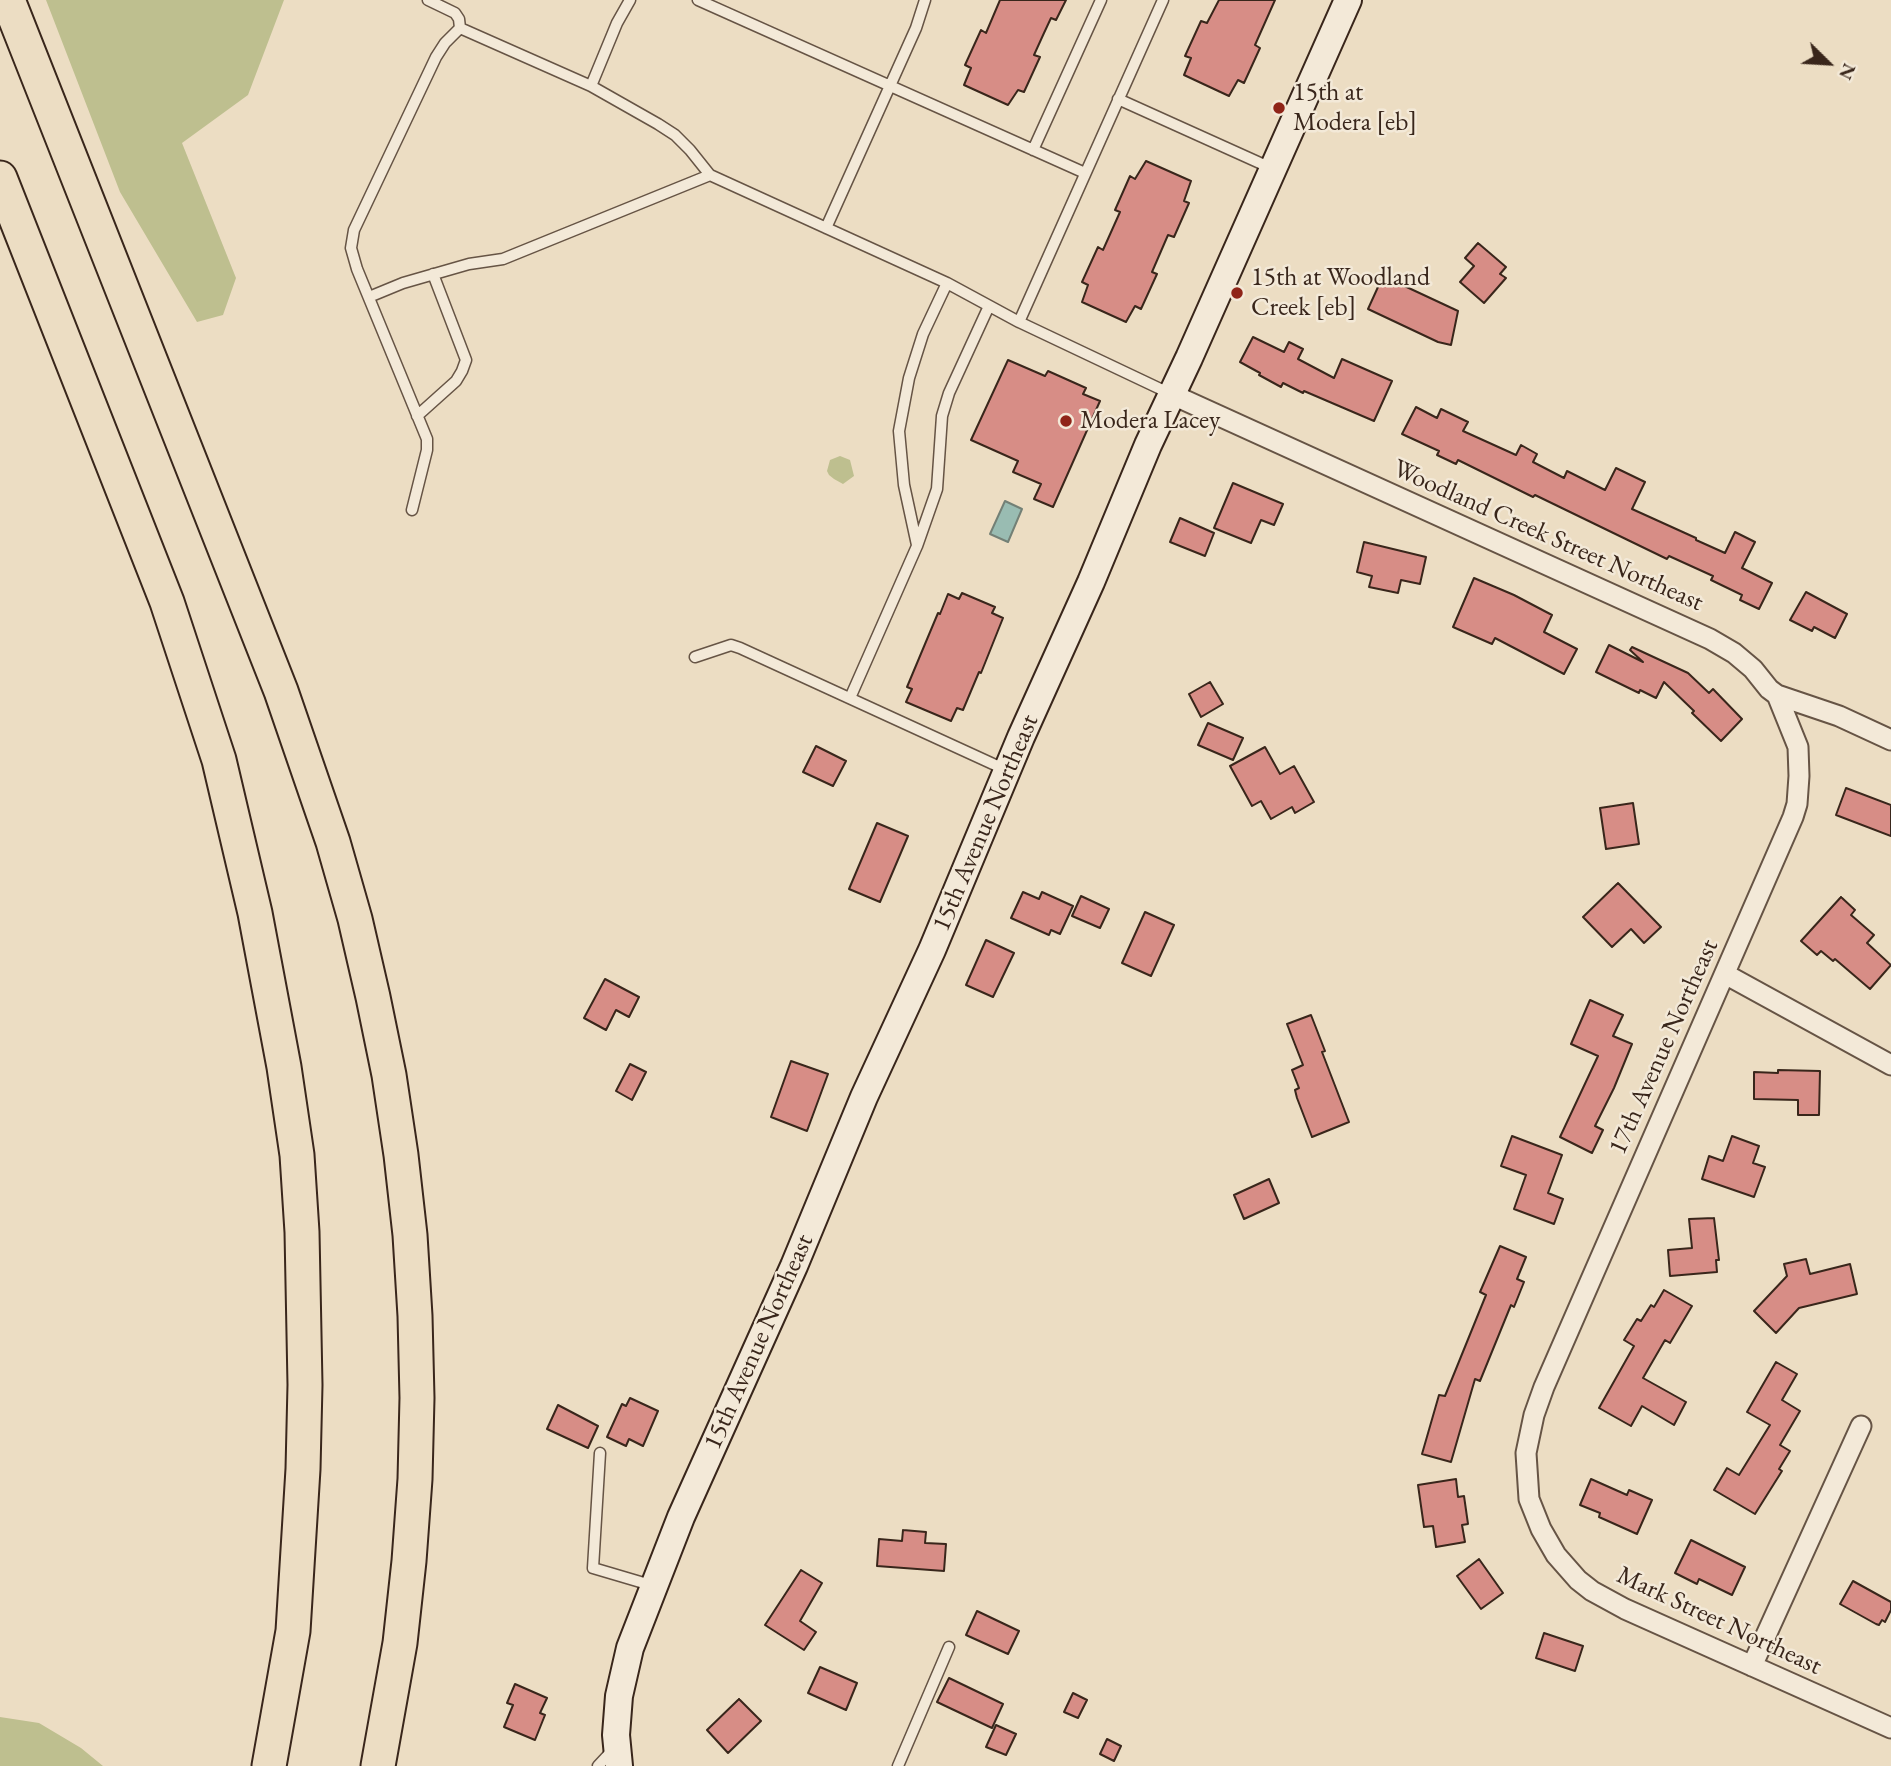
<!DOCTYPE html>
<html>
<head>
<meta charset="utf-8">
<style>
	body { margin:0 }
	#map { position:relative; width:1891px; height:1766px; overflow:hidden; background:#ecddc3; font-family:"EB Garamond",serif }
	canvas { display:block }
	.north { position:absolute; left:1793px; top:28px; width:70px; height:70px; -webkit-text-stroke:5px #f3e9d8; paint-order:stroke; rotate:114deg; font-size:19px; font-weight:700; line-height:28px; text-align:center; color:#39261b }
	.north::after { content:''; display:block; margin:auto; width:24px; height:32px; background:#39261b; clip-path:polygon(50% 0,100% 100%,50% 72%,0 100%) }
</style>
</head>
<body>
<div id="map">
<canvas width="1891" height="1766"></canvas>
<div class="north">N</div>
</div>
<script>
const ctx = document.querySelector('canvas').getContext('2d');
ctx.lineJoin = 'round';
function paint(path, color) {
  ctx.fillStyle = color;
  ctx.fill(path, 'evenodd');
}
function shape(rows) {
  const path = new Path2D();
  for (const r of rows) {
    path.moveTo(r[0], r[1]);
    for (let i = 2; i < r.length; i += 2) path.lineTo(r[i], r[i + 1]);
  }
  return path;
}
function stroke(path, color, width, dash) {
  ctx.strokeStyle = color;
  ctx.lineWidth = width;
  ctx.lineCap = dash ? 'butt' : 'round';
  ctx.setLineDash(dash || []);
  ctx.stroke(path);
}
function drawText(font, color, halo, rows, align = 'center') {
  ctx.font = font + ' "EB Garamond",serif';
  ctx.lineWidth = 5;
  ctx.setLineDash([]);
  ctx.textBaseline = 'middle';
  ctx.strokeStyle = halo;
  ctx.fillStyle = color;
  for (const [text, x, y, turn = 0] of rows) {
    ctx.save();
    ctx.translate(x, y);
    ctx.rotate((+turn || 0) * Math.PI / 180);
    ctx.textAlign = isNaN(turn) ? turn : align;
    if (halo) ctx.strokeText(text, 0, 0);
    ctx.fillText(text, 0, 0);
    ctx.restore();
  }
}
paint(shape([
	[46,0,284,0,248,95,182,143,236,278,223,315,197,322,120,192],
	[840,456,850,460,854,476,843,484,834,479,829,475,827,471,830,460],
	[0,1717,39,1723,81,1748,103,1766,0,1766]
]), '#bebf8f');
const water = shape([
	[1005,501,1022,509,1008,542,990,534,1005,501]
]);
paint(water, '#99bcb2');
stroke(water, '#738076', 2);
const building = shape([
	[1000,0,1066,0,1056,20,1051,18,1044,33,1034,55,1040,57,1024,92,1018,90,1008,105,964,85,971,68,965,65,981,30,986,33,1000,0],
	[1219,0,1275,0,1255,45,1260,48,1244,83,1238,80,1229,96,1184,75,1191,58,1185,56,1201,21,1207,23,1219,0],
	[1146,161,1191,181,1184,201,1189,203,1174,237,1168,235,1152,272,1157,274,1141,309,1135,306,1126,322,1082,302,1088,285,1082,282,1098,247,1103,250,1120,212,1115,210,1130,176,1135,179,1146,161],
	[1478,243,1506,267,1500,274,1506,278,1484,303,1460,282,1474,266,1465,258,1478,243],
	[1383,276,1458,311,1451,345,1438,342,1368,309,1383,276],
	[1253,337,1284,352,1289,342,1303,349,1298,359,1334,378,1342,359,1392,381,1374,421,1304,391,1303,393,1283,383,1281,387,1259,375,1260,373,1240,362,1253,337],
	[1008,360,1045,376,1048,371,1086,388,1083,394,1100,401,1053,507,1034,499,1041,484,1013,472,1018,461,971,440,1008,360],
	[1416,407,1437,418,1441,409,1468,422,1463,431,1516,455,1521,445,1537,454,1533,462,1564,478,1567,471,1605,490,1616,468,1645,482,1632,509,1696,538,1696,540,1725,553,1735,532,1755,542,1742,568,1772,583,1759,609,1740,600,1742,595,1711,580,1713,576,1669,556,1667,559,1535,495,1533,497,1458,460,1456,464,1437,455,1439,451,1402,434,1416,407],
	[1233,483,1283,504,1274,525,1261,520,1251,543,1214,528,1233,483],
	[1180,518,1214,533,1205,556,1170,542,1180,518],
	[1364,542,1426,557,1420,584,1401,580,1398,593,1369,587,1372,576,1357,572,1364,542],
	[1474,578,1514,595,1552,615,1544,632,1577,649,1564,674,1495,638,1492,644,1453,627,1474,578],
	[1806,592,1847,614,1835,638,1814,627,1812,631,1790,620,1806,592],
	[962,593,995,607,992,613,1003,618,981,673,979,672,963,710,957,708,951,721,906,702,912,689,907,687,938,613,940,614,948,594,959,599,962,593],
	[1609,645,1643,662,1630,650,1632,647,1688,673,1709,693,1713,689,1742,719,1721,741,1692,713,1694,711,1664,682,1656,698,1640,690,1639,693,1596,672,1609,645],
	[1210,682,1223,704,1201,717,1189,694,1210,682],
	[1208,723,1243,738,1233,760,1198,745,1208,723],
	[816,746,846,761,833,786,803,772,816,746],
	[1265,747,1280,774,1294,766,1314,802,1295,813,1292,807,1271,819,1261,801,1252,806,1230,766,1265,747],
	[1846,788,1891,805,1891,836,1836,815,1846,788],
	[1633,803,1639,844,1606,849,1600,808,1633,803],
	[877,823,908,836,880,902,849,889,877,823],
	[1618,883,1661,927,1644,943,1631,929,1612,947,1583,917,1618,883],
	[1023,892,1039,899,1042,892,1073,906,1060,934,1051,930,1049,935,1011,918,1023,892],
	[1081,896,1109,909,1100,928,1072,916,1081,896],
	[1841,897,1855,910,1851,915,1874,935,1867,943,1891,965,1870,989,1835,959,1833,961,1821,951,1817,955,1801,941,1841,897],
	[1145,912,1174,925,1151,976,1122,963,1145,912],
	[986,940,1014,953,993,997,966,985,986,940],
	[605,979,639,997,629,1017,616,1010,606,1030,584,1018,605,979],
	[1590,1000,1623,1015,1613,1036,1632,1044,1614,1088,1595,1126,1603,1130,1592,1153,1560,1137,1598,1056,1571,1044,1590,1000],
	[1311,1015,1325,1051,1322,1052,1349,1122,1312,1137,1297,1098,1295,1090,1299,1088,1292,1070,1303,1065,1287,1024,1311,1015],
	[791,1061,828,1074,807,1131,771,1117,791,1061],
	[630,1064,646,1072,632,1100,616,1091,630,1064],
	[1778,1070,1820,1071,1819,1115,1798,1115,1798,1100,1754,1099,1754,1072,1778,1073,1778,1070],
	[1512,1136,1562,1155,1548,1193,1563,1199,1554,1224,1514,1209,1526,1175,1501,1166,1512,1136],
	[1732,1136,1759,1146,1753,1163,1765,1167,1754,1197,1702,1179,1709,1156,1723,1161,1732,1136],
	[1269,1179,1279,1203,1244,1219,1234,1195,1269,1179],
	[1714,1218,1719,1260,1716,1260,1717,1272,1670,1276,1668,1250,1692,1248,1689,1219,1714,1218],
	[1500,1246,1526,1257,1517,1279,1524,1282,1514,1307,1511,1305,1480,1381,1475,1379,1451,1462,1422,1454,1439,1395,1445,1396,1486,1295,1480,1292,1500,1246],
	[1806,1259,1810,1274,1850,1264,1857,1294,1799,1308,1776,1333,1754,1311,1787,1276,1784,1264,1806,1259],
	[1664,1290,1692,1306,1670,1343,1665,1340,1643,1378,1686,1402,1674,1425,1642,1406,1631,1426,1599,1408,1634,1346,1624,1340,1637,1319,1641,1321,1651,1305,1654,1307,1664,1290],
	[1776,1362,1797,1374,1782,1400,1800,1411,1780,1445,1790,1451,1779,1469,1782,1471,1755,1514,1714,1490,1727,1468,1739,1475,1770,1425,1747,1412,1776,1362],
	[630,1398,658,1411,643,1446,629,1439,626,1446,607,1437,622,1404,626,1406,630,1398],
	[558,1405,598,1426,588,1448,547,1429,558,1405],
	[1456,1479,1458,1497,1464,1496,1468,1524,1462,1525,1465,1542,1436,1547,1433,1526,1424,1527,1418,1485,1456,1479],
	[1591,1479,1627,1495,1629,1490,1652,1500,1637,1534,1599,1517,1600,1513,1580,1505,1591,1479],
	[903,1530,926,1532,925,1543,946,1544,944,1571,877,1566,879,1539,902,1541,903,1530],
	[1691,1540,1745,1567,1732,1595,1699,1579,1697,1584,1675,1573,1691,1540],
	[1479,1559,1503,1593,1481,1609,1457,1576,1479,1559],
	[801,1570,822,1583,800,1621,816,1632,804,1650,765,1625,801,1570],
	[1853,1581,1891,1602,1891,1610,1885,1622,1882,1620,1879,1625,1876,1624,1840,1604,1853,1581],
	[977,1611,1019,1631,1008,1654,966,1635,977,1611],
	[1544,1633,1583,1646,1575,1671,1536,1658,1544,1633],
	[820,1667,857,1683,846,1710,808,1693,820,1667],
	[949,1678,1003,1704,992,1728,937,1702,949,1678],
	[515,1684,547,1698,540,1713,545,1715,535,1740,504,1727,513,1705,507,1703,515,1684],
	[1073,1693,1087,1700,1078,1718,1064,1712,1073,1693],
	[739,1699,761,1721,728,1753,707,1730,739,1699],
	[996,1725,1016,1734,1006,1755,986,1747,996,1725],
	[1107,1739,1121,1746,1114,1761,1100,1754,1107,1739]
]);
paint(building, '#d78d86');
stroke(building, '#39261b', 2);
const lane = shape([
	[428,0,455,13,459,19,460,28],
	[698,0,1085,173],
	[460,28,591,86,658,124,675,135,690,150,710,175,947,283,1019,322,1171,394],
	[591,86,617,23,630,0],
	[1118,99,1271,168],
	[1033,150,1101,0],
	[826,228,916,28,925,0],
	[369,297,403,283,469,264,503,259,710,175],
	[1019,322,1163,0],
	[417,416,456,381,462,371,466,360,433,274],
	[412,510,427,450,427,439,357,269,351,248,354,230,436,57,445,43,460,28],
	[917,545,904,485,899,431,909,378,923,334,947,283],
	[695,657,731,645,740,648,1004,769],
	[850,698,917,546,937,489,942,416,949,393,989,306],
	[600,1453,593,1568,654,1586],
	[598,1766,612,1751],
	[898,1766,949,1647]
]);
const street = shape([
	[1171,394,1710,639,1734,653,1753,669,1769,689,1777,695,1839,716,1891,740],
	[1777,695,1798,747,1799,776,1797,804,1793,817,1544,1387,1534,1415,1526,1453,1529,1499,1541,1529,1556,1555,1578,1580,1592,1591,1625,1609,1891,1728],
	[1725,974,1891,1065],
	[1752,1666,1861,1426]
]);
const secondary = shape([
	[619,1766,616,1735,619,1696,630,1648,681,1517,794,1266,864,1097,932,950,1021,737,1091,582,1148,445,1189,358,1348,0]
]);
const highway = shape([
	[8,0,281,691,333,842,355,919,373,997,389,1075,401,1155,410,1235,415,1316,417,1398,415,1479,409,1561,400,1643,378,1766],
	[0,178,167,602,219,760,255,913,284,1067,297,1155,302,1232,305,1385,303,1469,293,1631,269,1766]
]);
stroke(lane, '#665445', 13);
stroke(street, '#665445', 23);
stroke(secondary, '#39261b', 30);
stroke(highway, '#39261b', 37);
stroke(lane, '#f3e9d8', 10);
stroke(street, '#f3e9d8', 19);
stroke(secondary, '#f3e9d8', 26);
stroke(highway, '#ecddc3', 33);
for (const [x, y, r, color] of [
	[1279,108,7,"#8f2418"],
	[1237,293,7,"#8f2418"],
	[1066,421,7,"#8f2418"]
]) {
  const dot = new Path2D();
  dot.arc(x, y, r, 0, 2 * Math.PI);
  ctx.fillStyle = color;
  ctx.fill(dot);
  stroke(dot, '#f3e9d8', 2.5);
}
drawText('26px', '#39261b', '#f3e9d8', [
	["15th at",1293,93],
	["Modera [eb]",1293,123],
	["15th at Woodland",1251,278],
	["Creek [eb]",1251,308],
	["Modera Lacey",1080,421]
], 'left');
drawText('26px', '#39261b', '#f3e9d8', [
	["Woodland Creek Street Northeast",1548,536,24],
	["15th Avenue Northeast",986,823,-67],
	["17th Avenue Northeast",1664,1047,-66],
	["15th Avenue Northeast",759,1342,-66],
	["Mark Street Northeast",1719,1621,25]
]);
</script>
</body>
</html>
